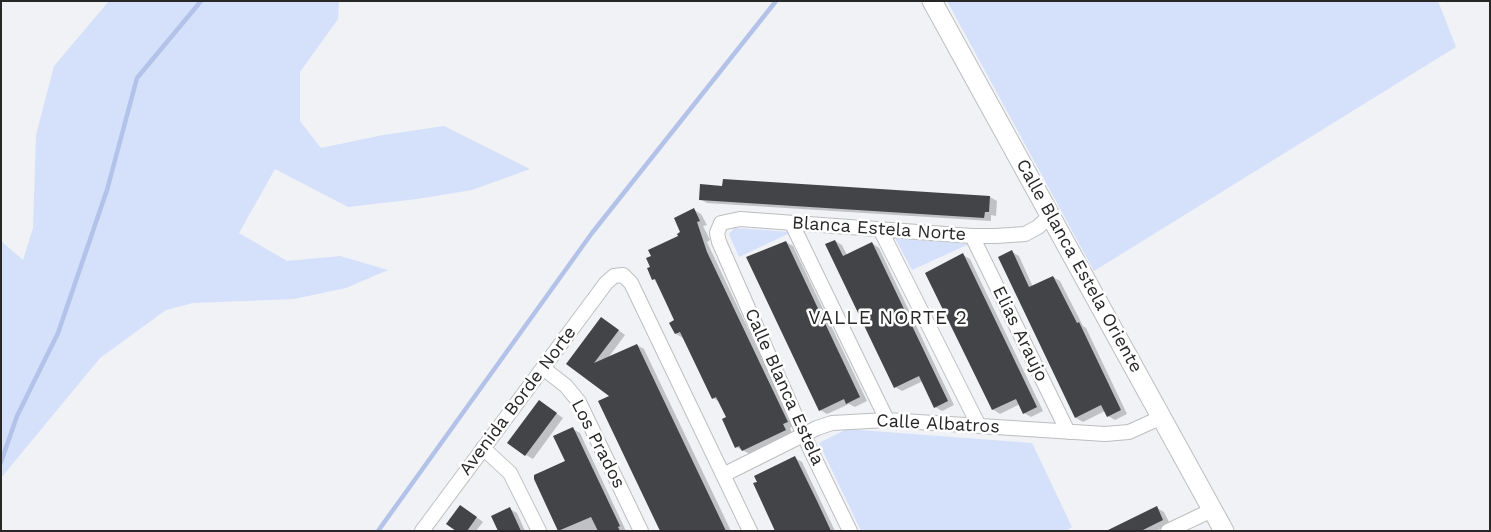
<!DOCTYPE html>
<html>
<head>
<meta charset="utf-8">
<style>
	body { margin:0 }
	#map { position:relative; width:1491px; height:532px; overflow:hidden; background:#f0f2f5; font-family:"Work Sans",sans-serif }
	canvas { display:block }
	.frame { position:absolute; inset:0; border:2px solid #272728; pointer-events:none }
</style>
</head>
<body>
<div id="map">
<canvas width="1491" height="532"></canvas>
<div class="frame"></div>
</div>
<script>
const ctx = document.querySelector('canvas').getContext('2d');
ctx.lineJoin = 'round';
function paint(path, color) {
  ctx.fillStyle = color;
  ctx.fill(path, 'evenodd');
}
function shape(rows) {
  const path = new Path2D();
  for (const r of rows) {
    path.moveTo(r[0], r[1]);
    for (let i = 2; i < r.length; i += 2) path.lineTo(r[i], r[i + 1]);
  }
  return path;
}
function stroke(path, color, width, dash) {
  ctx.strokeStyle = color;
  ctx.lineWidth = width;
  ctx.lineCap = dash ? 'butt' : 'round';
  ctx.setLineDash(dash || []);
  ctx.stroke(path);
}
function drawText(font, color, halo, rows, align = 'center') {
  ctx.font = font + ' "Work Sans",sans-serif';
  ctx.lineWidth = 5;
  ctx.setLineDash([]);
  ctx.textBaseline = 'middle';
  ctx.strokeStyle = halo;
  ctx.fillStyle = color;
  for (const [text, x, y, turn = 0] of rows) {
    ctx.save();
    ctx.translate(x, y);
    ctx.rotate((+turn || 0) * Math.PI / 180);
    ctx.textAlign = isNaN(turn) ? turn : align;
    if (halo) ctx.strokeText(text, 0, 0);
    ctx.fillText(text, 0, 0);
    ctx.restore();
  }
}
paint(shape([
	[109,1,339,1,338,19,300,72,300,121,321,148,383,135,444,126,530,169,472,190,417,199,348,207,275,169,239,233,287,261,340,256,388,270,346,288,294,299,193,303,166,310,100,358,1,478,1,241,23,260,33,228,36,135,54,66],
	[947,1,1438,1,1456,47,1094,271],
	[734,228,792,232,739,257,729,234],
	[895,238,969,244,912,270],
	[847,429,1032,443,1072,527,1065,531,861,531,819,443]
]), '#d5e0fb');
paint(shape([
	[724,180,990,197,997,201,996,216,991,215,991,221,707,203,700,199,724,187],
	[694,210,701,214,707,225,703,226,710,240,707,242,794,426,790,428,792,434,750,454,736,447,728,418,720,402,713,398,683,338,676,334,676,321,649,269,680,237],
	[835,241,842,245,847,255,872,243,879,248,954,405,942,411,935,407,923,381,902,391,895,387],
	[786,242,793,246,867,401,855,407,849,404,827,414,820,410],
	[1012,252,1019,256,1033,287,1053,277,1060,281,1083,326,1086,328,1127,414,1115,420,1108,416,1105,411,1083,422,1076,418],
	[963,255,970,259,1043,411,1031,417,1024,413,1020,404,1000,414,992,409],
	[609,323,625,335,608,358,637,345,644,349,731,531,662,531,611,396,568,364],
	[546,406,563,418,533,459,526,455],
	[573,429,580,433,626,531,560,531,535,476,566,461],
	[795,458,802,462,835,531,776,531],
	[1157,508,1164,512,1170,524,1156,531,1107,531],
	[510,509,517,513,525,531,500,531],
	[467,510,483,522,476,531,458,531]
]), '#0003');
stroke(shape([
	[1,462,17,416,58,333,107,190,137,78,201,1],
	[378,531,592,233,776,1]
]), '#b3c2e8', 4.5);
paint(shape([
	[723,179,990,196,989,212,985,212,984,218,699,200,700,184,722,186],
	[694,208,700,221,697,222,707,252,788,422,783,424,786,430,742,451,739,446,735,448,722,419,726,417,716,397,712,399,680,332,675,334,669,323,674,320,655,279,652,280,647,268,650,267,646,258,651,256,648,250,678,236,677,234,680,232,674,218],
	[835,240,843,256,872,242,948,401,934,408,919,376,894,388,825,244],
	[786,241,860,397,846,404,844,399,819,411,746,257],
	[1012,250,1029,287,1053,276,1077,323,1079,322,1121,410,1107,417,1101,405,1075,418,998,257],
	[963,253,1037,407,1023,414,1016,399,992,410,925,273],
	[601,317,619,330,594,363,637,344,726,531,660,531,598,401,609,396,566,364],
	[539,400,557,413,525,456,507,443],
	[573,427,620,526,618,527,620,531,598,531,591,517,558,531,534,479,534,475,565,461,553,436],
	[795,456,818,503,831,531,775,531,753,483,757,482,754,476],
	[460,505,477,517,467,531,456,531,446,524],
	[1157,506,1163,520,1141,531,1106,531],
	[510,507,521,531,498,531,491,516]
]), '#434447');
const street = shape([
	[792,224,887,420],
	[880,229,979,426],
	[972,236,1068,432],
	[543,368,566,386,579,402,641,531],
	[483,448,510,473,539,531],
	[723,475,817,428,832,423,887,420,1105,434,1129,432,1162,417],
	[422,531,606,283,614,276,623,275,631,283,750,531],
	[850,531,811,451,719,242,717,233,721,223,740,219,972,236,996,236,1025,234,1038,227,1051,215],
	[1168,531,1212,510]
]);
const secondary = shape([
	[932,1,1224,531]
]);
stroke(street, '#bcbec1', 16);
stroke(secondary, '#bcbec1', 21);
stroke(street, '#fff', 14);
stroke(secondary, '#fff', 19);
drawText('18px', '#272728', '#fff', [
	["Blanca Estela Norte",879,229,4],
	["Calle Blanca Estela Oriente",1079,266,61],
	["Elias Araujo",1020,334,64],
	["Calle Blanca Estela",784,387,66],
	["Avenida Borde Norte",518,401,-53],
	["Calle Albatros",938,424,3],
	["Los Prados",598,444,63]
]);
ctx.letterSpacing = '1px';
drawText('19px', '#272728', '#fff', [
	["VALLE NORTE 2",888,318]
]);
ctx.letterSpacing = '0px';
</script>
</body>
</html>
